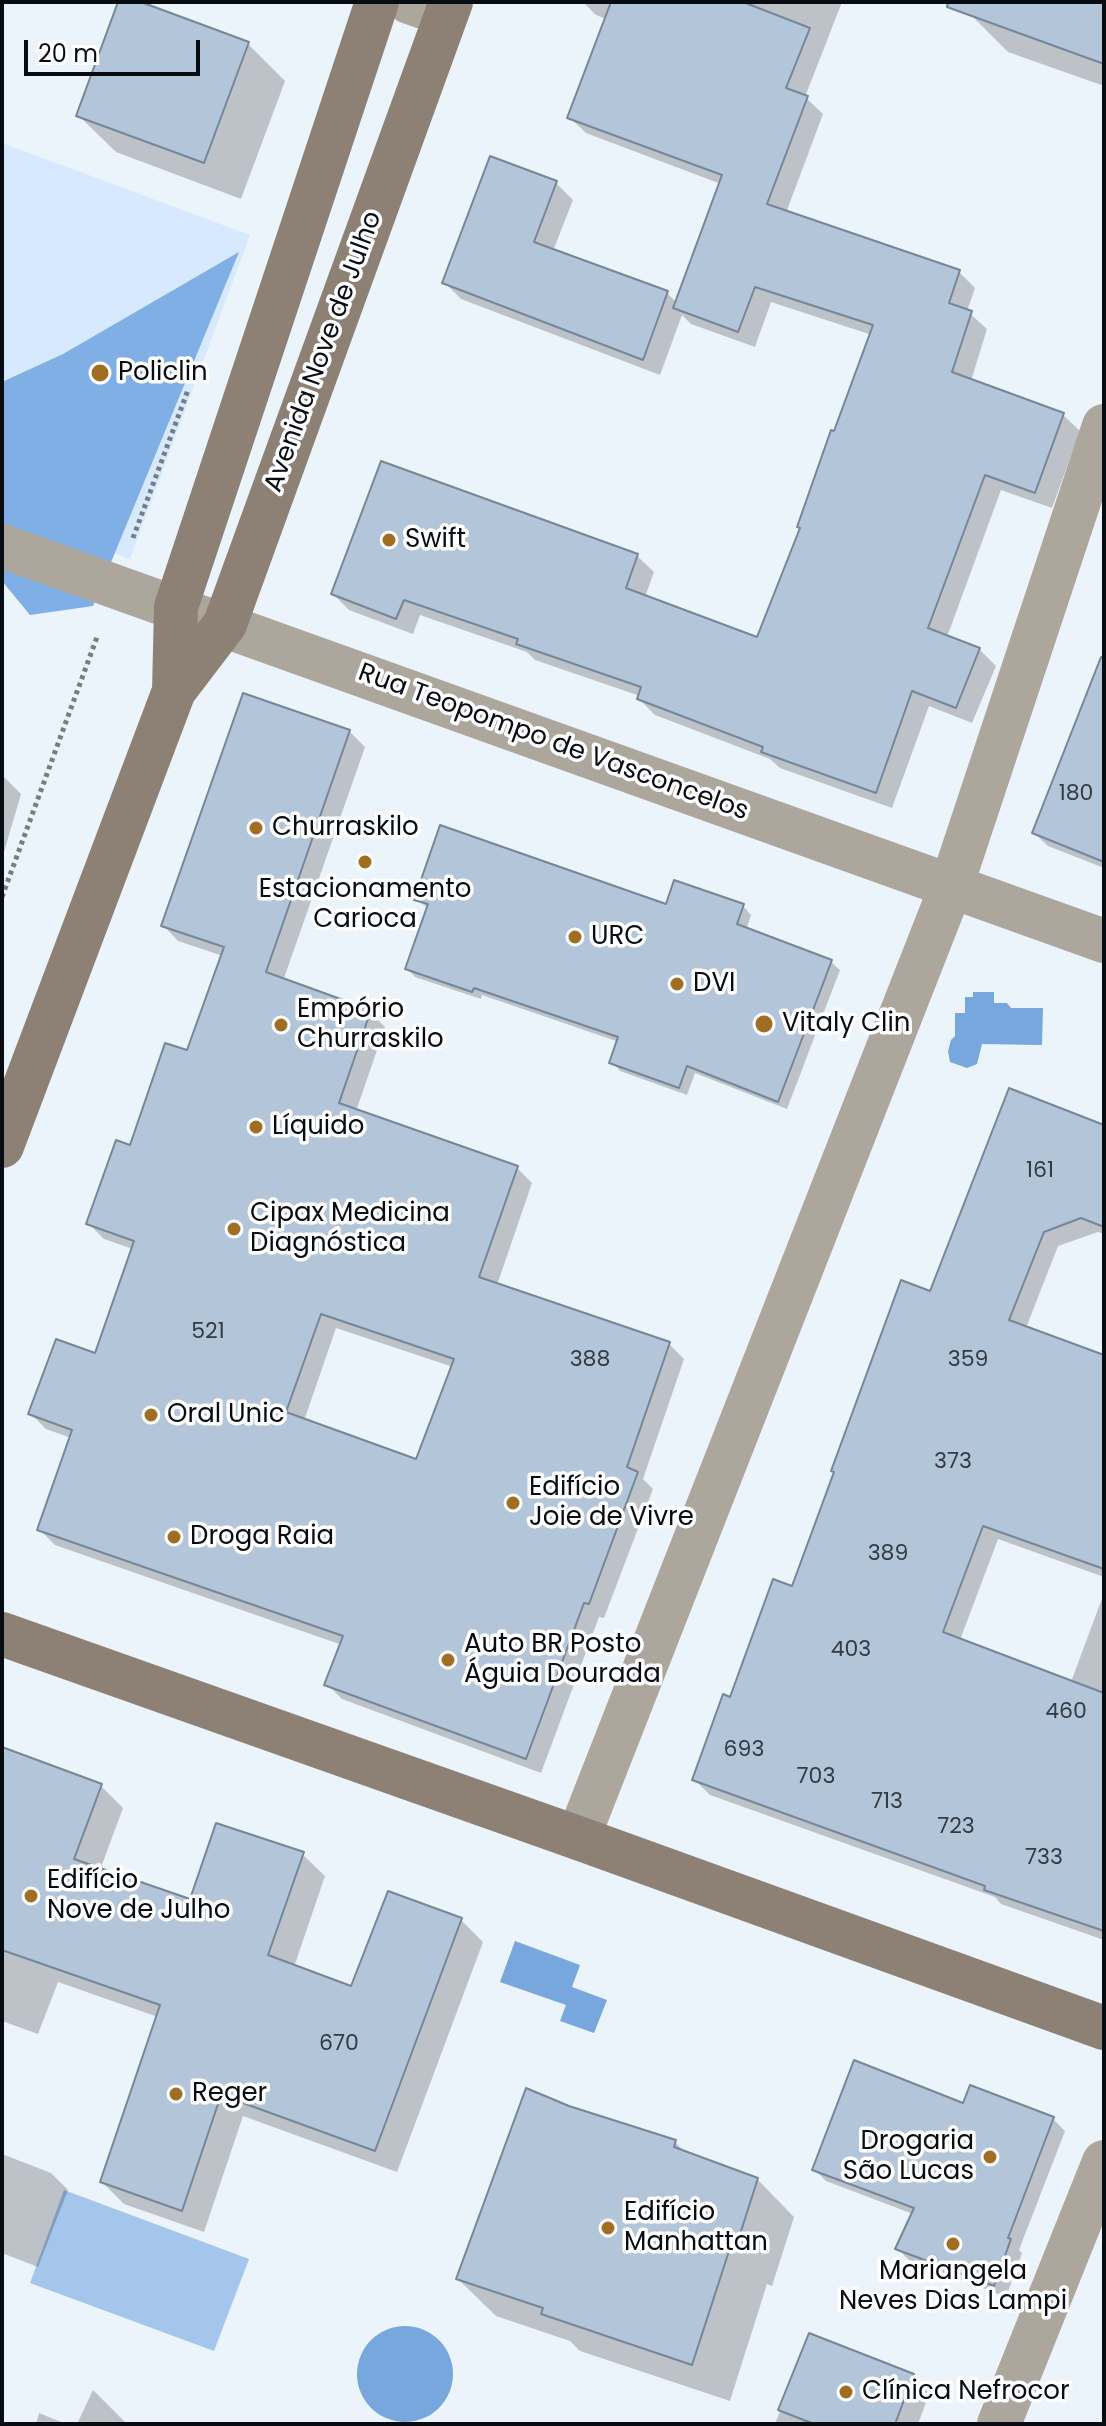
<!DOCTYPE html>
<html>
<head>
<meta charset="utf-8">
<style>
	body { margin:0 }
	#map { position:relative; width:1106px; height:2426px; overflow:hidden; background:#ebf3fb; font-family:Poppins,sans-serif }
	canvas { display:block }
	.frame { position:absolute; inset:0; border:4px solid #070c13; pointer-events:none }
	.scale { position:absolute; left:24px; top:40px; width:176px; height:36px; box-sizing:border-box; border:4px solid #070c13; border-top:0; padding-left:10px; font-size:24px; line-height:28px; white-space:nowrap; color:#070c13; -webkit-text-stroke:6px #fff; paint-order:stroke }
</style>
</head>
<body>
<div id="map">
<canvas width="1106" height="2426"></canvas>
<div class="frame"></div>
<div class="scale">20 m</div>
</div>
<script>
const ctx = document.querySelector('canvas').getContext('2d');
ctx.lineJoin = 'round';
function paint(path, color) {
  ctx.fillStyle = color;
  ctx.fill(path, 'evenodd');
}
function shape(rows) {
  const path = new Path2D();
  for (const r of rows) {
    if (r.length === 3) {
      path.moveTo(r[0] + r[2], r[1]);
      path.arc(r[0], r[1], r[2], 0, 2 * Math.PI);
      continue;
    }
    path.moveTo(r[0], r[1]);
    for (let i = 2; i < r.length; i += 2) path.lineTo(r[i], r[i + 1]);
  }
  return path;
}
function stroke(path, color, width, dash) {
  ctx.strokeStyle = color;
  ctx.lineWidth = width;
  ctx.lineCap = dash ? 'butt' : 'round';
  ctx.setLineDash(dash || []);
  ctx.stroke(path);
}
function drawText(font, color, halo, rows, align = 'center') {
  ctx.font = font + ' Poppins,sans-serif';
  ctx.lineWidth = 7;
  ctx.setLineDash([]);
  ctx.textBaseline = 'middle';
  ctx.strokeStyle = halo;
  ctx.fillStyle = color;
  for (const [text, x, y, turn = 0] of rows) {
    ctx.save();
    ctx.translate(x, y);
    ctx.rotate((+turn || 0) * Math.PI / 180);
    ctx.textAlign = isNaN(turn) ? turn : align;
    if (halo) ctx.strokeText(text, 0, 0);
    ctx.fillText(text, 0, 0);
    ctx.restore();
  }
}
paint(shape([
	[2,143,250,235,130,559,2,512]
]), '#d6e9ff');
paint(shape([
	[64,2190,249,2259,214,2351,30,2283]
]), '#a4c5ec');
paint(shape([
	[239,252,93,606,30,615,2,581,2,382,63,354]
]), '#80afe5');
paint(shape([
	[973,992,994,992,994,1003,1007,1003,1011,1008,1043,1008,1042,1045,982,1044,977,1064,967,1068,950,1062,948,1051,951,1040,955,1036,955,1013,965,1013,965,997,973,997],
	[515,1941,580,1965,572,1987,607,2000,594,2033,560,2021,566,2005,500,1982],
	[405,2374,48]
]), '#78a7dd');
paint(shape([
	[121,2,135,2,248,44,285,81,241,199,116,152,78,115],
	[583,2,842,2,805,97,823,114,786,213,959,272,975,288,967,311,987,329,971,381,1063,415,1080,431,1052,508,1001,490,947,637,979,649,996,666,972,723,929,706,892,808,780,768,770,759,655,715,639,699,640,696,535,660,527,652,420,615,413,634,349,610,333,594,637,556,654,572,645,597,758,640,802,528,872,335,771,302,755,347,691,324,682,315,660,375,461,299,444,282,556,183,573,200,553,251,667,293,677,303,721,184,586,133,569,117,606,19,596,15],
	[975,2,1104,2,1104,86,1008,52,971,15],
	[1104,654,1104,868,1048,846,1034,833],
	[349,731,365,747,283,981,370,1012,385,1027,356,1111,517,1168,532,1183,497,1285,669,1344,684,1359,643,1479,653,1489,604,1618,599,1617,541,1773,342,1699,327,1684,342,1645,55,1545,40,1530,71,1438,46,1429,31,1414,96,1355,133,1249,104,1239,88,1223,188,1053,223,956,178,941,163,925],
	[336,1328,453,1367,417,1462,304,1421],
	[2,775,21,794,4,852,2,852],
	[416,899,743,906,751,915,746,930,831,962,840,970,787,1109,695,1073,687,1095,620,1071,612,1062,619,1042,482,995,481,999,415,977,407,968,429,909],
	[1104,1127,1104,1234,1098,1232,1058,1246,1026,1328,1104,1357,1104,1577,998,1539,960,1640,1071,1682,1104,1593,1104,1940,1001,1904,995,1897,710,1795,695,1780,731,1699,793,1588,931,1294],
	[2,1750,101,1786,123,1808,100,1870,191,1902,302,1854,325,1876,294,1967,352,1989,461,1920,483,1942,397,2172,243,2116,204,2232,124,2204,102,2182,158,2017,58,1982,38,2034,2,2021],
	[568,2108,675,2142,687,2154,757,2179,794,2217,772,2286,767,2284,730,2401,580,2351,570,2341,496,2316,458,2279],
	[1053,2119,1065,2131,1019,2250,1022,2253,1006,2297,909,2260,897,2248,913,2214,826,2181,814,2169],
	[2,2154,51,2173,68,2190,38,2267,2,2253],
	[810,2335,913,2376,930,2392,918,2424,775,2424],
	[93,2390,127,2424,77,2424],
	[39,2413,66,2424,36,2424]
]), '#0003');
const building = shape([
	[118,2,141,2,249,42,204,163,76,116,118,2],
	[611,2,743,2,810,28,786,88,808,96,767,204,960,270,949,303,972,311,952,372,1064,413,1035,493,985,475,928,628,980,648,956,708,912,691,876,793,761,752,763,747,637,699,641,687,516,644,518,639,404,600,396,619,331,594,381,461,638,554,626,588,757,637,800,528,797,527,831,430,834,431,873,325,755,287,738,332,673,308,722,175,567,118,611,2],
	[948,2,1104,2,1104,64,947,7,948,2],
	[490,156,557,181,534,242,668,291,643,360,442,283,490,156],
	[1101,657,1104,658,1104,862,1032,833,1101,657],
	[243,693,350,730,266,972,371,1010,339,1103,518,1166,479,1277,670,1342,627,1467,638,1472,589,1604,584,1603,526,1759,324,1685,343,1636,37,1530,72,1430,28,1414,56,1339,95,1353,134,1241,86,1224,116,1140,130,1145,165,1043,187,1050,224,947,161,926,243,693],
	[321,1314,454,1359,416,1459,286,1412,321,1314],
	[440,825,666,904,674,880,744,904,737,924,832,960,778,1102,687,1066,679,1088,609,1063,618,1037,474,988,472,992,405,969,428,904,414,900,440,825],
	[1009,1088,1104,1125,1104,1227,1081,1218,1044,1232,1009,1320,1104,1355,1104,1569,983,1526,943,1632,1104,1693,1104,1931,984,1890,985,1886,692,1780,723,1694,730,1697,773,1579,792,1586,834,1472,831,1471,901,1280,930,1291,1009,1088],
	[2,1747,102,1784,74,1859,190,1899,216,1823,304,1852,268,1955,351,1986,388,1891,462,1918,375,2151,221,2095,182,2211,100,2182,160,2005,2,1950,2,1747],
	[854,2060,963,2103,970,2085,1054,2117,1008,2238,1011,2239,994,2286,895,2249,914,2208,812,2170,854,2060],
	[526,2088,569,2106,676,2140,674,2147,758,2178,735,2250,730,2248,692,2365,541,2314,543,2308,456,2279,526,2088],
	[809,2333,914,2374,895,2424,814,2424,778,2410,809,2333]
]);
paint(building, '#b3c5d9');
stroke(building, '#758699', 2);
stroke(shape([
	[133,538,188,390],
	[2,897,97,637]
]), '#777d85', 5, [4, 4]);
stroke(shape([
	[409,2,446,15],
	[2,546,1104,941],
	[578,1838,951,887,1104,426],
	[999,2424,1104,2162]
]), '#ada69d', 44);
stroke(shape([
	[174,691,176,607,377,2],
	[2,1146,174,691,225,624,451,2],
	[2,1634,578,1838,1104,2028]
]), '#8c8174', 44);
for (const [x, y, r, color] of [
	[100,373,10,"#9f6e22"],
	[389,540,8,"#9f6e22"],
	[256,828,8,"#9f6e22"],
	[365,862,8,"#9f6e22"],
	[575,937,8,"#9f6e22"],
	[677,984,8,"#9f6e22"],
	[764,1024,10,"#9f6e22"],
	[281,1025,8,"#9f6e22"],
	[256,1127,8,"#9f6e22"],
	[234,1229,8,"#9f6e22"],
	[151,1415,8,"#9f6e22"],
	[513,1503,8,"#9f6e22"],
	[174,1537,8,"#9f6e22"],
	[448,1660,8,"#9f6e22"],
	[31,1896,8,"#9f6e22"],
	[176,2094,8,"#9f6e22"],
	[990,2157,8,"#9f6e22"],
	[608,2228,8,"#9f6e22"],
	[953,2244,8,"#9f6e22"],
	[846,2392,8,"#9f6e22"]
]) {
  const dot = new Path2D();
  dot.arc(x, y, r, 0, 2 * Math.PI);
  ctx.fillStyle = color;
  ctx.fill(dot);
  stroke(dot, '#fff', 3);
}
drawText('22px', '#323a44', null, [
	["180",1076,794],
	["161",1040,1171],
	["521",208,1332],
	["388",590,1360],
	["359",968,1360],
	["373",953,1462],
	["389",888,1554],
	["403",851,1650],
	["460",1066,1712],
	["693",744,1750],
	["703",816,1777],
	["713",887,1802],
	["723",956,1827],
	["733",1044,1858],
	["670",339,2044]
]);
drawText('26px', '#070c13', '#fff', [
	["Avenida Nove de Julho",324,352,-70],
	["Rua Teopompo de Vasconcelos",553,743,20]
]);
drawText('26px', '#070c13', '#fff', [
	["Policlin",118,373],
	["Swift",405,540],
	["Churraskilo",272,828],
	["Estacionamento",365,890,"center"],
	["Carioca",365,920,"center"],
	["URC",591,937],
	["DVI",693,984],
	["Empório",297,1010],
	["Churraskilo",297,1040],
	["Vitaly Clin",782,1024],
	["Líquido",272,1127],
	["Cipax Medicina",250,1214],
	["Diagnóstica",250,1244],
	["Oral Unic",167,1415],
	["Edifício",529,1488],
	["Joie de Vivre",529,1518],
	["Droga Raia",190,1537],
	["Auto BR Posto",464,1645],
	["Águia Dourada",464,1675],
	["Edifício",47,1881],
	["Nove de Julho",47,1911],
	["Reger",192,2094],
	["Drogaria",974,2142,"right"],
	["São Lucas",974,2172,"right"],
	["Edifício",624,2213],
	["Manhattan",624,2243],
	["Mariangela",953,2272,"center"],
	["Neves Dias Lampi",953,2302,"center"],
	["Clínica Nefrocor",862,2392]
], 'left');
</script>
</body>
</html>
